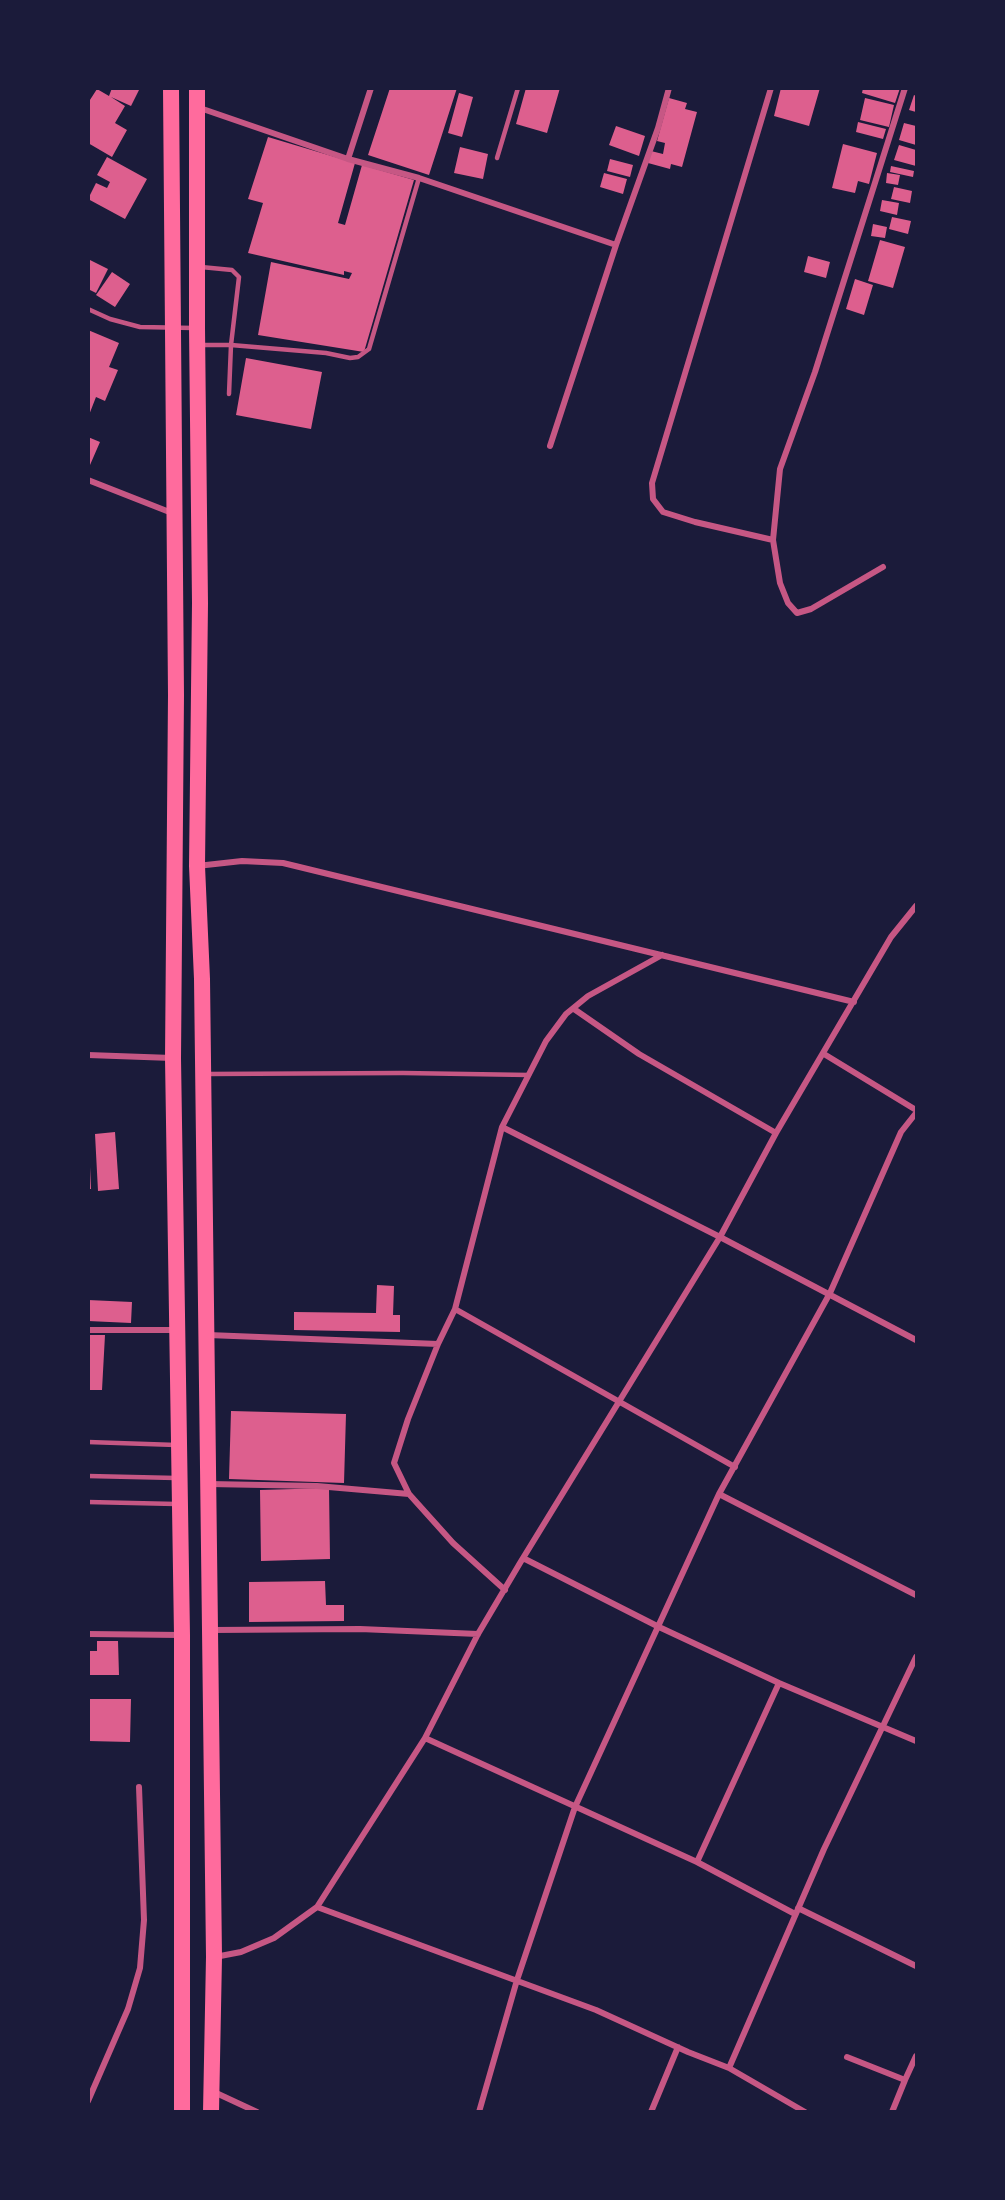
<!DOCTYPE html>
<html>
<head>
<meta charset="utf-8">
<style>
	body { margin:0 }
	#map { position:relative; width:1005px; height:2200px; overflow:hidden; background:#1b1b3a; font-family:"Zilla Slab",serif }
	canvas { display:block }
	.frame { position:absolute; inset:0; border:90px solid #1b1b3a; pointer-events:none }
</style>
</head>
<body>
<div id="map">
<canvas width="1005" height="2200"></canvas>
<div class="frame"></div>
</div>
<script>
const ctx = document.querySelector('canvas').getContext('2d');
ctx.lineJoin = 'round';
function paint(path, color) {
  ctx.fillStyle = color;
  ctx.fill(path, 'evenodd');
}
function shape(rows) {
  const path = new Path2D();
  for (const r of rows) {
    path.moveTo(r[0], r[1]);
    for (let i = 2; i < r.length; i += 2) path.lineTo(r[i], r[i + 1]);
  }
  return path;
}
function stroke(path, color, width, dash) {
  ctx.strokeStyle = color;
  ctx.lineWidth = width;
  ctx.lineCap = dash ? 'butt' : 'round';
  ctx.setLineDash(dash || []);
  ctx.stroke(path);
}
paint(shape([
	[112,88,140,88,131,106,111,97,125,106,115,123,127,130,112,157,88,143,88,103,97,89,109,96],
	[390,88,457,88,429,175,368,155],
	[526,88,560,88,547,133,516,124],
	[781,88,820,88,809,126,774,116],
	[863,88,900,88,895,103,862,93],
	[459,93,473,97,462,137,448,133],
	[914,95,916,96,916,112,909,110],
	[669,98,687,103,685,109,697,112,682,167,671,164,670,169,648,163,651,151,663,154,665,143,657,141],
	[865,98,894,105,889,127,860,120],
	[858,122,886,129,883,139,856,132],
	[904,123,916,126,916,145,899,140],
	[616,126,645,136,639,156,609,145],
	[268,137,355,163,338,223,345,225,362,165,414,180,364,352,258,335,271,262,349,279,352,273,344,271,344,275,248,253,263,203,248,199],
	[843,144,877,153,869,184,858,181,855,193,832,188],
	[899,145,916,150,916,166,894,160],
	[460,147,488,154,483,179,454,173],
	[107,157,147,179,125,219,88,199,96,183,107,188,110,182,97,175],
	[610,159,633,165,630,177,607,171],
	[891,166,914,171,913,177,890,172],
	[604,173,627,179,623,194,600,187],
	[887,173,900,175,898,185,886,183],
	[894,187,912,191,910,203,891,199],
	[882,200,899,203,897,215,880,211],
	[892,217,911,221,908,234,889,229],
	[873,224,887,227,885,238,871,236],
	[880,240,905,247,893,288,868,281],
	[808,256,830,262,826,278,804,272],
	[88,259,108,269,96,293,88,289],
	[112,272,130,284,115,307,96,295],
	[855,279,873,285,864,315,846,309],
	[88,330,119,343,109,367,118,370,105,401,96,397,89,415],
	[246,358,322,372,311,429,236,415],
	[88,437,100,442,90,465,88,465],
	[115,1132,119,1189,98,1191,95,1134],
	[88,1167,90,1167,91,1189,88,1189],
	[377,1285,394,1286,393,1315,400,1315,400,1332,294,1330,294,1312,376,1313],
	[88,1300,132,1302,131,1323,88,1321],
	[88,1335,105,1335,102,1390,88,1390],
	[231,1411,346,1414,344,1483,229,1479],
	[329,1488,330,1559,261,1561,260,1490],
	[325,1581,326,1605,344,1605,344,1621,249,1622,249,1582],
	[97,1641,118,1641,119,1675,88,1675,88,1651,97,1651],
	[88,1699,131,1699,130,1742,88,1741]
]), '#dd5f8e');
stroke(shape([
	[497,158,518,88],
	[88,309,110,319,140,327,194,328],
	[200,345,231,345,239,277,232,270,201,267],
	[229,394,231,345,326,353,350,358,358,357,369,349,419,178],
	[207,1074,403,1073,529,1075],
	[88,1442,176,1445],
	[88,1476,176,1478],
	[88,1502,176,1504]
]), '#c65784', 4.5);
stroke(shape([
	[771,88,652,483,653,499,663,512,695,522,773,540],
	[197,107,348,159,371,88],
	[348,159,419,178,616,245],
	[550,446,616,245,658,128,669,88],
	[88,480,172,513],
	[883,567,811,609,797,613,788,603,780,583,773,540,780,469,815,372,905,88],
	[197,866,242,861,283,863,854,1002],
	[574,1009,639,1054,776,1133],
	[824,1054,916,1110],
	[88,1055,172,1058],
	[502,1127,720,1237,916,1340],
	[455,1309,735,1467],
	[88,1330,175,1330],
	[208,1335,438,1344],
	[209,1484,317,1486,409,1494],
	[719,1494,916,1595],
	[523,1558,659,1627,779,1683,916,1741],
	[505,1590,453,1543,409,1494,394,1463,408,1419,438,1344,455,1309,502,1127,546,1041,566,1014,588,996,662,955],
	[212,1630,360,1629,478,1634],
	[88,1634,181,1635],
	[425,1738,697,1862,795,1914],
	[697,1862,779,1683],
	[317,1907,596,2010,688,2052,729,2068,805,2112],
	[798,1908,916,1966],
	[215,1957,241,1952,274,1938,317,1907,425,1738,478,1634,520,1563,720,1237,776,1133,891,937,916,906],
	[847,2057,905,2080],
	[729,2068,824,1849,916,1657],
	[214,2092,257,2112],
	[88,2101,128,2009,140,1968,144,1920,139,1787],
	[479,2112,517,1980,575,1807,719,1494,830,1293,901,1132,916,1113],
	[651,2112,678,2047],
	[892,2112,905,2080,916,2056]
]), '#c65784', 6);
stroke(shape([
	[171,88,176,695,173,1058,182,1635,182,2112],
	[197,88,197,328,200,603,197,866,202,979,210,1630,214,1957,211,2112]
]), '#ff6b9d', 16);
</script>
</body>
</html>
